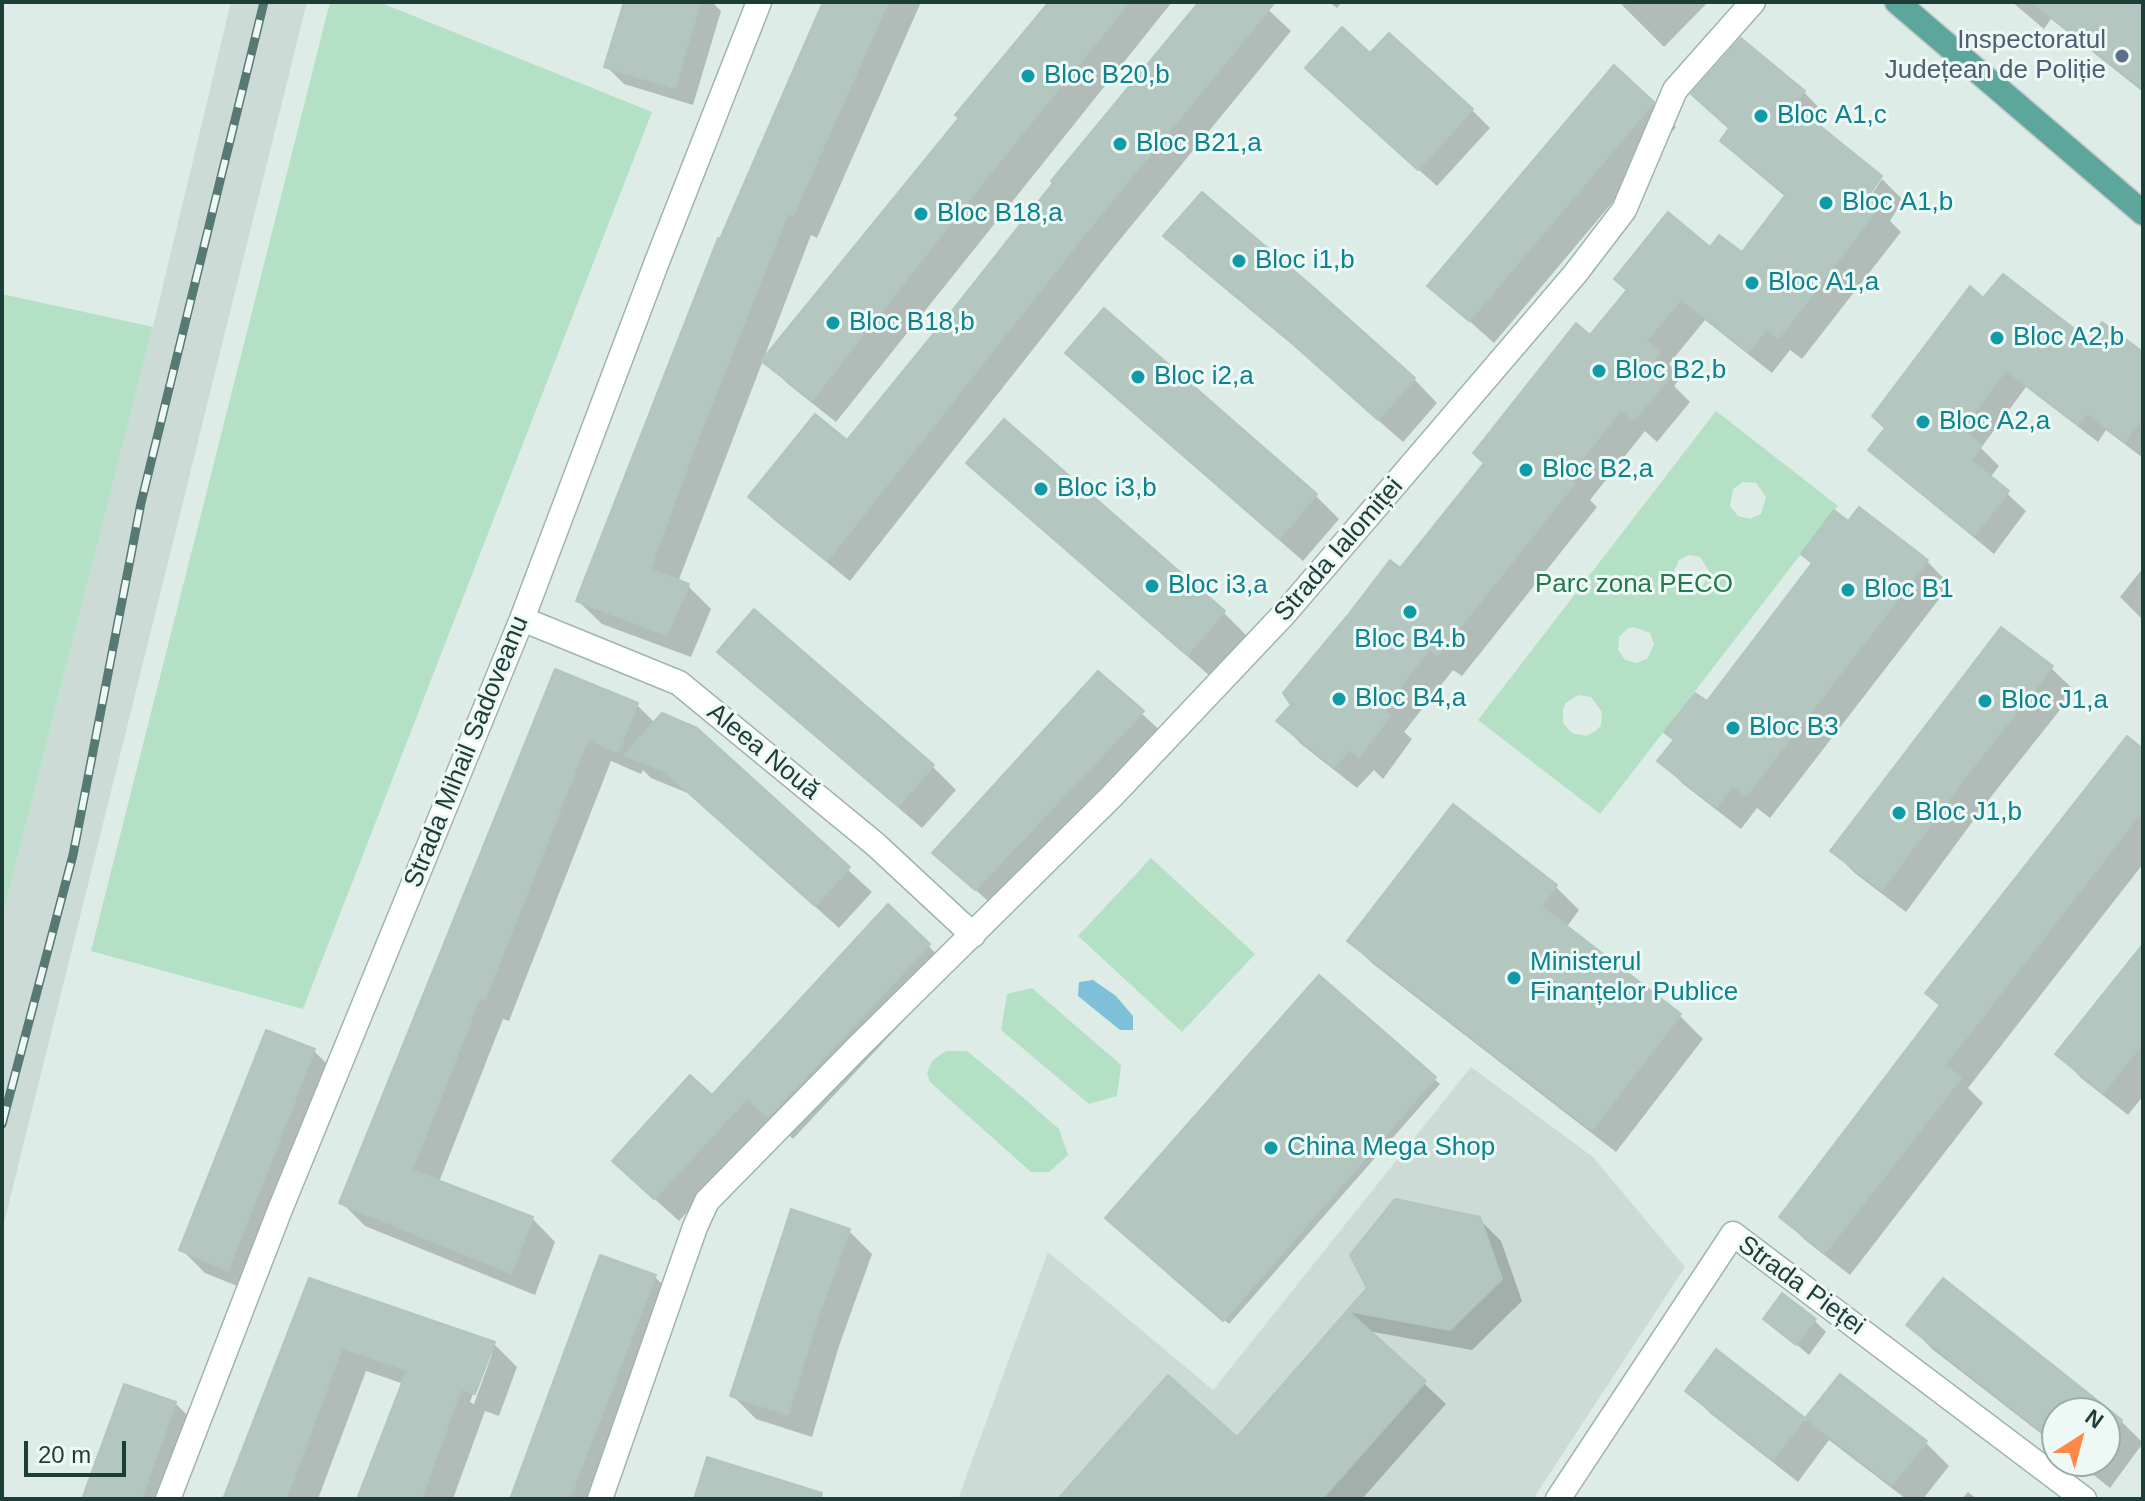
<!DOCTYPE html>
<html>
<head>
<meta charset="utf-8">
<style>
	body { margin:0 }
	#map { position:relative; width:2145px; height:1501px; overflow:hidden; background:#deece7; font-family:Helvetica,sans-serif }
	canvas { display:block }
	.frame { position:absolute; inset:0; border:4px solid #1d3d38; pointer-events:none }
	.north { position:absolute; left:2041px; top:1397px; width:80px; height:80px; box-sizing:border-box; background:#eef8f4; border:2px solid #9aada9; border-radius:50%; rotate:36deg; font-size:22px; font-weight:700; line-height:32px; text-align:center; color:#1d3d38 }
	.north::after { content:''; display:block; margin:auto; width:28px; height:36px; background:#ff8a48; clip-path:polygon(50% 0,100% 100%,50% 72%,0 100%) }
	.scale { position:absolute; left:24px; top:1441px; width:102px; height:36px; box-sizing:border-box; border:4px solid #1d3d38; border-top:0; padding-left:10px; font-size:24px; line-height:28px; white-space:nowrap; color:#1d3d38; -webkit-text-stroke:6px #eef8f4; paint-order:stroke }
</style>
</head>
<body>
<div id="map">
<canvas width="2145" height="1501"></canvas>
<div class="frame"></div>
<div class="north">N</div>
<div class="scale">20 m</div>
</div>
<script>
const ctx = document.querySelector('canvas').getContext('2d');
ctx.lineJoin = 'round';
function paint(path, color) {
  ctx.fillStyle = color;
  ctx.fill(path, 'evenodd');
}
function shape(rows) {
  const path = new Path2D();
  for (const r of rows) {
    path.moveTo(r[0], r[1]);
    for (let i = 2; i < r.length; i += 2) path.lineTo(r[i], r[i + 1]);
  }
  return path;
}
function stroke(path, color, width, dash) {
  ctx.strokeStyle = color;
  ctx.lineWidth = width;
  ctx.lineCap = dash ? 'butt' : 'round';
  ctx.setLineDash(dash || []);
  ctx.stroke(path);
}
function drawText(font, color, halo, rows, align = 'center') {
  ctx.font = font + ' Helvetica,sans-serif';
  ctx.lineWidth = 6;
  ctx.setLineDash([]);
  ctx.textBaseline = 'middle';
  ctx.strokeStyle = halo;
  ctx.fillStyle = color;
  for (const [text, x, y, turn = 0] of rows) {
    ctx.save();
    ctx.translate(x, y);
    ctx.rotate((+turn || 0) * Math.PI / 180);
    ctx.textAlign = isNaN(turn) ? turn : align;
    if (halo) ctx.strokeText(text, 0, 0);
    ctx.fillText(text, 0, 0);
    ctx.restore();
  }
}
paint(shape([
	[231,2,307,2,2,1231,2,918,153,327],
	[1471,1067,1593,1157,1685,1267,1533,1499,958,1499,1048,1252,1213,1390]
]), '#ccdbd6');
paint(shape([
	[330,2,379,2,652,112,303,1009,91,951],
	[2,294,153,327,2,918],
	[1716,411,1838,506,1600,814,1478,720],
	[1743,482,1756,483,1766,497,1761,514,1750,519,1738,516,1730,506,1733,489],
	[1689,555,1700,557,1709,571,1703,586,1692,591,1681,587,1674,571,1679,560],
	[1634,627,1650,633,1654,644,1647,659,1637,663,1625,660,1618,650,1619,637,1627,629],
	[1578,695,1591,697,1602,712,1601,725,1597,730,1586,736,1572,733,1563,723,1563,709,1566,703],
	[1151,858,1255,954,1182,1032,1078,936],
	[1032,988,1121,1065,1117,1096,1089,1104,1001,1030,1007,994],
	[946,1051,967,1051,1012,1088,1059,1129,1068,1155,1049,1172,1031,1172,930,1082,927,1072,933,1060]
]), '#b4e0c5');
paint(shape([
	[1093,980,1116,996,1133,1016,1133,1030,1120,1030,1078,996,1079,982]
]), '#7ec0d8');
paint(shape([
	[626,2,712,2,721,11,693,105,624,84,607,67],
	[825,2,921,2,817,238,811,235,678,582,688,586,711,609,691,657,602,624,578,601,721,242],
	[1051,2,1172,2,836,422,788,384,764,361,961,118],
	[1202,2,1260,2,1291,31,1109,253,850,581,773,519,751,497,847,443],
	[1329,2,1342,2,1337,8],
	[1619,2,1706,2,1707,3,1664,47],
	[2012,2,2143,2,2143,92,2051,19,2044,29],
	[1370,56,1472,110,1490,128,1437,186,1325,86],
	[1804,92,1826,115,1817,126,1860,205,1863,207,1882,179,1903,200,1890,221,1901,232,1802,359,1790,350,1772,373,1705,320,1669,364,1681,377,1674,386,1690,402,1657,442,1645,431,1590,500,1597,507,1462,676,1453,670,1404,732,1412,739,1383,779,1374,770,1357,788,1301,744,1279,721,1591,338,1710,250,1742,255,1786,197,1745,163,1722,141,1730,129,1694,94],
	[1652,103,1676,127,1494,343,1429,285],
	[1166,236,1414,379,1437,403,1403,442,1302,353,1189,259],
	[1984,301,2089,343,2143,355,2143,458,2106,430,2098,442,2026,387,1981,448,1999,466,1990,478,2026,511,1994,554,1889,468,1871,449],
	[1068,352,1315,495,1339,519,1303,561,1091,376],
	[1005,422,1224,613,1247,636,1211,677,992,486,969,463],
	[1849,524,1927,561,1950,585,1770,818,1757,808,1741,829,1683,784,1660,761],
	[2143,568,2143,620,2120,597],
	[719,652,932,766,956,790,922,828,743,675],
	[2051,668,2075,691,1990,798,1906,912,1856,874,1832,851],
	[556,671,637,705,655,723,696,730,872,892,839,928,690,794,651,778,643,770,641,774,611,761,509,1021,503,1019,439,1182,532,1218,555,1242,535,1295,365,1226,341,1202],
	[1099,674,1166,736,1000,912,935,853],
	[2143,751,2143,864,1968,1088,1983,1103,1850,1275,1805,1240,1782,1217,1941,1007,1928,993],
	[1556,887,1579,910,1566,928,1680,1016,1703,1039,1616,1152,1373,964,1349,941],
	[888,907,952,969,793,1139,771,1120,679,1221,638,1184,712,1098],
	[2143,948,2143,1096,2128,1115,2081,1078,2058,1054],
	[268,1033,314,1051,338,1075,252,1292,205,1273,182,1250],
	[1434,1079,1440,1084,1229,1324,1113,1223],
	[1479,1219,1501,1241,1522,1301,1472,1350,1368,1331,1446,1404,1362,1499,1060,1499,1237,1440,1369,1288],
	[849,1231,872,1254,839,1346,812,1437,756,1419,732,1395],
	[655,1277,678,1300,601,1499,512,1499],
	[310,1281,494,1344,517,1367,499,1416,485,1411,453,1499,361,1499,404,1384,366,1371,318,1499,225,1499],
	[488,1354,492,1354,474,1404,470,1402],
	[1943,1281,2121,1421,2143,1443,2110,1488,2076,1461,2105,1461,2105,1413,2057,1413,2057,1446,1932,1349,1909,1325],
	[1766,1319,1814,1320,1826,1332,1809,1355],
	[1717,1352,1805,1421,1840,1376,1926,1443,1949,1466,1923,1499,1906,1499,1829,1440,1798,1482,1711,1414,1687,1391],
	[175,1403,199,1427,172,1499,84,1499],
	[1968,1492,1977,1499,1962,1499]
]), '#0003');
const building = shape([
	[624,2,700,2,675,88,604,67,624,2],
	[823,2,888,2,793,215,788,213,694,449,650,569,689,584,667,635,576,601,718,238,720,239,823,2],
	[1049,2,1129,2,986,178,812,400,761,361,959,118,955,115,1049,2],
	[1199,2,1275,2,1087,231,827,561,748,497,815,414,847,440,948,316,1053,183,1051,181,1199,2],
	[2032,2,2143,2,2143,89,2032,2],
	[1342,27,1370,53,1389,33,1473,109,1418,170,1305,68,1342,27],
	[1741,38,1805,91,1794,105,1882,176,1867,198,1879,207,1779,338,1766,329,1749,352,1681,299,1646,341,1660,353,1652,363,1669,378,1634,420,1621,410,1568,476,1575,483,1438,655,1430,649,1382,709,1390,715,1359,758,1350,749,1334,767,1276,721,1291,705,1283,693,1348,615,1390,560,1400,568,1484,463,1473,453,1576,323,1590,335,1627,290,1614,279,1668,212,1710,247,1719,235,1742,252,1786,194,1720,141,1729,128,1691,94,1741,38],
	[1614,65,1654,102,1469,321,1427,286,1614,65],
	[1202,192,1313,287,1415,378,1378,420,1276,329,1163,236,1202,192],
	[2003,274,2089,340,2102,322,2143,352,2143,417,2125,442,2087,413,2078,425,2006,370,1962,429,1981,446,1971,460,2009,491,1974,536,1868,450,1885,428,1872,416,1970,286,1983,298,2003,274],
	[1104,308,1317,494,1279,539,1065,353,1104,308],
	[1004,419,1225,611,1187,655,966,463,1004,419],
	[1859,507,1928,560,1746,796,1733,786,1716,807,1657,761,1674,740,1664,732,1695,693,1707,701,1812,563,1801,554,1834,510,1848,521,1859,507],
	[754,609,934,765,898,806,717,652,754,609],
	[2001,627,2053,666,1967,775,1882,890,1830,851,2001,627],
	[555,669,638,703,618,752,588,739,485,999,480,997,412,1170,533,1217,511,1273,339,1203,555,669],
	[1098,671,1144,711,975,890,932,853,1098,671],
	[662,713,697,728,850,867,815,906,664,771,625,755,662,713],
	[2127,736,2143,749,2143,810,1945,1065,1961,1078,1825,1253,1779,1217,1940,1005,1925,993,2127,736],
	[1453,804,1557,885,1541,906,1681,1014,1592,1130,1347,941,1453,804],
	[888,904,930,944,768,1117,747,1098,654,1199,612,1161,690,1075,712,1095,888,904],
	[2143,944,2143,1043,2103,1093,2055,1054,2143,944],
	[1319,975,1436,1077,1223,1321,1105,1218,1319,975],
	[266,1030,315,1049,228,1270,179,1250,266,1030],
	[1395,1199,1480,1217,1502,1279,1450,1330,1348,1311,1426,1381,1322,1499,1058,1499,1168,1375,1237,1437,1367,1288,1350,1255,1395,1199],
	[791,1209,850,1229,816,1322,788,1414,730,1396,791,1209],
	[600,1255,656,1275,569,1499,510,1499,600,1255],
	[309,1278,495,1342,475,1394,461,1389,421,1499,357,1499,407,1370,342,1348,286,1499,223,1499,309,1278],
	[1943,1278,2122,1420,2105,1441,2105,1413,2057,1413,2057,1443,1906,1325,1943,1278],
	[1782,1293,1816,1319,1796,1345,1763,1319,1782,1293],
	[1716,1349,1805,1418,1773,1460,1685,1391,1716,1349],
	[1840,1374,1927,1441,1892,1485,1805,1418,1840,1374],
	[124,1384,176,1402,141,1499,82,1499,124,1384],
	[707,1457,822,1493,821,1499,694,1499,707,1457]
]);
paint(building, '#b3c6c0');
stroke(building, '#b0c6bf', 2);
const minor = shape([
	[522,619,679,683,875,844,973,935],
	[168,1499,279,1212,522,619,658,259,759,2],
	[600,1499,695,1227,707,1201,858,1047,1112,796,1285,613,1575,274,1624,210,1675,90,1753,2],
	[1558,1499,1733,1234,2084,1499]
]);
const primary = shape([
	[1897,2,2143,213]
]);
stroke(minor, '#a0b4af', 27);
stroke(primary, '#c0c9c7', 27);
stroke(minor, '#fff', 24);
stroke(primary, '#5da69c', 24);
const rail = shape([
	[2,1124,73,855,141,503,264,2]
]);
stroke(rail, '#577974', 9);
stroke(rail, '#eef8f4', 6, [18]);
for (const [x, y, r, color] of [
	[2122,56,8,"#5c6f8a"],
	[1028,76,8,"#0f9aa8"],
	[1761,116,8,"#0f9aa8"],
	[1120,144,8,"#0f9aa8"],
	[1826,203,8,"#0f9aa8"],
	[921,214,8,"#0f9aa8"],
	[1239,261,8,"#0f9aa8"],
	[1752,283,8,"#0f9aa8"],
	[833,323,8,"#0f9aa8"],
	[1997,338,8,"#0f9aa8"],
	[1599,371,8,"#0f9aa8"],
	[1138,377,8,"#0f9aa8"],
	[1923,422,8,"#0f9aa8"],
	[1526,470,8,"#0f9aa8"],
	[1041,489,8,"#0f9aa8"],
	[1152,586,8,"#0f9aa8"],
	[1848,590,8,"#0f9aa8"],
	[1410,612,8,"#0f9aa8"],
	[1339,699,8,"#0f9aa8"],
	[1985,701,8,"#0f9aa8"],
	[1733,728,8,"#0f9aa8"],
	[1899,813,8,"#0f9aa8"],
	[1514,978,8,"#0f9aa8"],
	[1271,1148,8,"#0f9aa8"]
]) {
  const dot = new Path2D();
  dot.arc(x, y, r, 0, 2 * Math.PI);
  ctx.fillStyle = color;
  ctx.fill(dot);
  stroke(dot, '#eef8f4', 3);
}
drawText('26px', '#4e5e75', '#eef8f4', [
	["Inspectoratul",2106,41],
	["Județean de Poliție",2106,71]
], 'right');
drawText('26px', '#0d838f', '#eef8f4', [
	["Bloc B20,b",1044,76],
	["Bloc A1,c",1777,116],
	["Bloc B21,a",1136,144],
	["Bloc A1,b",1842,203],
	["Bloc B18,a",937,214],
	["Bloc i1,b",1255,261],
	["Bloc A1,a",1768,283],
	["Bloc B18,b",849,323],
	["Bloc A2,b",2013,338],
	["Bloc B2,b",1615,371],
	["Bloc i2,a",1154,377],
	["Bloc A2,a",1939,422],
	["Bloc B2,a",1542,470],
	["Bloc i3,b",1057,489],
	["Bloc i3,a",1168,586],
	["Bloc B1",1864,590],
	["Bloc B4.b",1410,640,"center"],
	["Bloc B4,a",1355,699],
	["Bloc J1,a",2001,701],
	["Bloc B3",1749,728],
	["Bloc J1,b",1915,813],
	["Ministerul",1530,963],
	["Finanțelor Publice",1530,993],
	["China Mega Shop",1287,1148]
], 'left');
drawText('26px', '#1d3d38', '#eef8f4', [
	["Strada Ialomiței",1339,550,-49],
	["Strada Mihail Sadoveanu",467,752,-68],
	["Aleea Nouă",763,752,39],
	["Strada Pieței",1801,1286,36]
]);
drawText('26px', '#23784e', '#eef8f4', [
	["Parc zona PECO",1634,585]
]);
</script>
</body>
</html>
